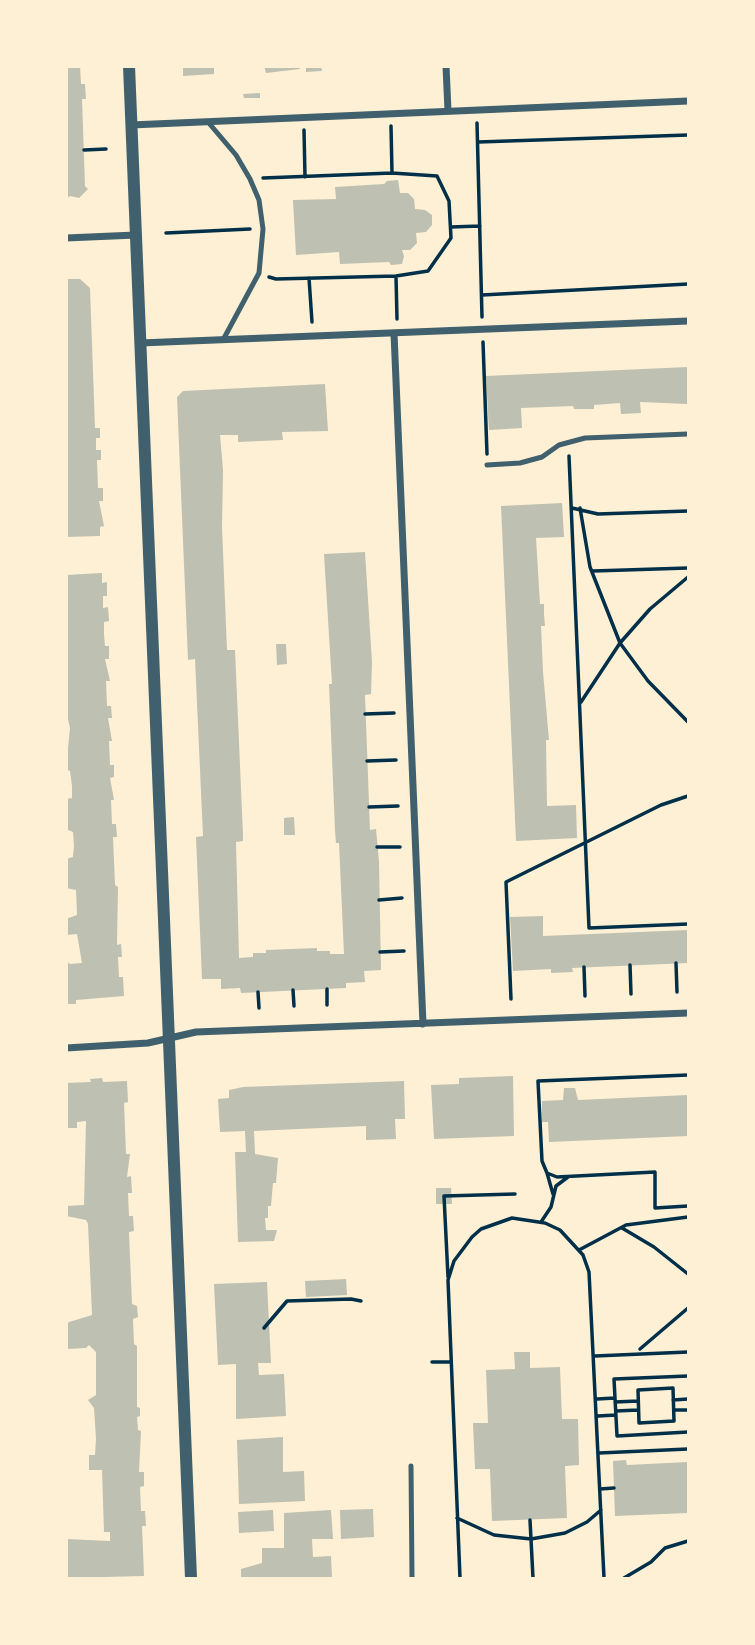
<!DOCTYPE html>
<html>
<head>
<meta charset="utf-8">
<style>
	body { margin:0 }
	#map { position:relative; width:755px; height:1645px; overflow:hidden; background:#fdf0d5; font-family:Literata,serif }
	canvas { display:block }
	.frame { position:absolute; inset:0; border:68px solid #fdf0d5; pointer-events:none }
</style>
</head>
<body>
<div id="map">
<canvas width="755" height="1645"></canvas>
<div class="frame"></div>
</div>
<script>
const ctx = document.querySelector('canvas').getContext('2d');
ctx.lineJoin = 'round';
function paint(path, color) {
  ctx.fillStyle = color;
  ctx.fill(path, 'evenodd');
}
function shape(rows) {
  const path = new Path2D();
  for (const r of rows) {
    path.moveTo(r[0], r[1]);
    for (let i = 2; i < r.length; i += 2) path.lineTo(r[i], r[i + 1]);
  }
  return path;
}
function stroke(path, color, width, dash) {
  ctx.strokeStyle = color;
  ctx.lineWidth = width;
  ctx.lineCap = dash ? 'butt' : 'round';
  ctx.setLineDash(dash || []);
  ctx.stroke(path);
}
paint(shape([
	[66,66,80,66,81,84,85,84,86,99,82,99,85,186,88,189,79,198,70,196,66,199],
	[183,66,214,66,214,74,183,76],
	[264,66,299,66,300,69,266,73],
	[306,66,321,66,322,71,306,72],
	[260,93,260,98,244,98,243,94],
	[398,180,400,193,408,193,414,199,415,209,425,210,432,215,432,225,426,232,416,233,417,243,410,250,402,250,404,256,402,264,391,265,389,262,340,264,339,252,296,255,293,200,336,199,335,187,384,184,387,181],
	[66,279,80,279,90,288,95,428,100,428,100,438,96,438,96,450,101,450,101,460,97,460,98,488,103,488,103,501,99,501,104,526,100,527,100,536,66,537],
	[688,367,687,404,640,402,641,413,621,414,620,403,594,405,594,409,574,409,573,406,521,408,522,428,489,430,486,376],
	[325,384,328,431,282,432,283,440,238,442,238,435,220,435,223,470,222,527,227,650,235,650,243,835,243,841,236,842,239,958,253,957,253,953,266,953,266,950,317,948,317,951,330,951,330,954,344,954,339,843,336,843,335,831,329,684,332,684,324,554,365,552,372,662,371,694,365,695,370,830,376,829,379,862,381,970,364,971,365,982,346,983,346,988,241,993,240,988,221,989,221,979,202,979,196,837,203,836,195,659,188,660,177,397,183,391],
	[562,503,564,537,536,538,540,604,544,604,544,614,545,626,541,626,543,672,549,740,546,740,547,806,576,805,577,838,516,841,501,506],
	[102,573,102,583,107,582,107,596,103,596,103,608,108,607,109,621,104,622,104,634,105,646,109,646,109,659,105,659,110,681,106,681,107,706,111,706,112,718,108,718,112,741,109,741,110,765,114,765,114,777,110,778,114,800,111,800,112,824,116,824,117,837,113,837,115,885,118,887,117,945,121,944,122,957,118,957,119,977,123,977,124,996,76,1000,76,1004,66,1004,66,961,70,964,82,963,77,934,66,935,66,919,77,915,76,890,66,888,66,859,73,857,74,846,73,832,66,829,66,799,72,798,72,786,70,771,66,769,70,728,66,711,66,575],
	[276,644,286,644,287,664,277,665],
	[294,817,295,835,284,835,284,818],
	[543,916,543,936,688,930,688,963,572,968,573,972,551,973,551,969,513,971,510,917],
	[513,1076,514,1136,434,1139,431,1085,459,1084,459,1078],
	[102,1078,103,1082,127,1081,128,1102,124,1103,126,1154,130,1154,127,1177,131,1176,132,1193,128,1193,129,1216,133,1216,134,1231,129,1232,132,1304,137,1306,138,1317,133,1319,134,1344,137,1346,137,1407,140,1408,140,1416,137,1417,138,1430,141,1431,139,1472,144,1472,144,1486,140,1487,141,1511,145,1511,146,1526,142,1526,144,1576,66,1578,66,1539,110,1541,110,1532,104,1532,102,1470,89,1470,89,1455,95,1455,96,1439,94,1408,88,1400,96,1395,96,1352,89,1345,86,1348,66,1349,66,1323,92,1315,88,1224,86,1220,66,1216,66,1206,84,1205,86,1121,77,1122,77,1128,66,1128,66,1083,91,1082,90,1079],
	[404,1081,405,1119,395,1119,396,1139,366,1140,366,1126,254,1131,255,1154,278,1158,276,1183,273,1183,271,1206,268,1206,268,1218,265,1218,266,1230,277,1230,274,1241,238,1242,235,1152,246,1152,245,1131,220,1132,218,1099,229,1098,229,1090,243,1087],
	[564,1088,575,1088,578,1100,688,1095,688,1136,549,1142,548,1122,542,1122,542,1101,563,1100],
	[436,1188,451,1188,452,1204,436,1204],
	[346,1279,347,1295,306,1297,305,1281],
	[267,1282,271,1363,258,1363,259,1375,284,1374,286,1416,236,1419,236,1364,218,1365,214,1284],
	[514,1352,530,1352,530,1368,560,1367,562,1419,578,1419,579,1465,565,1466,567,1518,492,1521,490,1469,475,1469,473,1423,488,1423,486,1370,515,1369],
	[283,1437,283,1472,304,1471,305,1501,239,1504,237,1440],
	[626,1460,627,1465,688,1462,688,1513,615,1516,613,1461],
	[373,1509,374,1537,341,1539,340,1510],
	[273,1510,274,1531,239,1533,238,1512],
	[331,1510,333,1539,312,1539,313,1557,331,1556,332,1578,241,1578,241,1569,262,1563,262,1548,284,1548,284,1513]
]), '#bec0b2');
stroke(shape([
	[477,123,482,317],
	[391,126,392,173],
	[304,130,305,177],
	[478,142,688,135],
	[84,150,106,149],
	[263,178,392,173,437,176,449,201,451,238,428,271,396,276,276,279,269,277],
	[451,227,480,226],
	[166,233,250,229],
	[396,276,397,319],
	[309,278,312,322],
	[482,295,688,284],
	[483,342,487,454],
	[569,456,589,928,688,924],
	[572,508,598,514,688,511],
	[580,508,590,567,620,643,648,681,688,722],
	[593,571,688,568],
	[581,702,620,643,650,609,688,577],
	[365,714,394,713],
	[367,761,396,760],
	[369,807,398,806],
	[377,847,400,847],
	[379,900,402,898],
	[380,952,404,951],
	[676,963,677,992],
	[630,965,631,994],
	[584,967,585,996],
	[327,989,327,1005],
	[293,990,294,1006],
	[258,992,259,1008],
	[511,999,506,882,661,805,688,796],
	[688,1075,538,1081,542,1161,547,1173,557,1177,655,1172,655,1208,688,1206],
	[547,1173,553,1194],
	[541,1222,551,1207,556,1186,568,1177],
	[622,1228,654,1247,688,1274],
	[579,1250,626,1225,688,1217],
	[448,1277,444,1196,515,1194],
	[264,1328,287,1301,351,1299,361,1301],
	[640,1349,688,1308],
	[595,1356,688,1352],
	[432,1362,451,1362],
	[688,1376,614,1379,617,1436,688,1432],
	[673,1388,674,1421,639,1423,638,1390,673,1388],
	[597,1399,615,1398],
	[673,1400,688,1399],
	[615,1402,638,1401],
	[674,1410,688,1410],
	[616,1411,638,1410],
	[598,1416,616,1415],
	[599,1453,688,1449],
	[600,1489,614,1488],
	[457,1518,494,1535,531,1539,565,1533,587,1522,601,1510],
	[530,1520,533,1578],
	[460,1578,448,1280,454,1261,472,1237,481,1229,512,1218,545,1223,560,1230,583,1255,589,1272,604,1578],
	[624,1578,651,1562,665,1548,688,1541]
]), '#003049', 3.5);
stroke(shape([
	[208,122,236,155,250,179,259,200,263,229,259,273,223,340],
	[487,465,520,463,542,457,559,445,585,438,688,434],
	[411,1466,412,1578]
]), '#3f606c', 5);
stroke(shape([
	[446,66,448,111],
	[131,125,688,101],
	[66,238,136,235],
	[394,333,423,1024],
	[140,343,688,321],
	[66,1048,148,1043,196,1032,688,1013]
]), '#3f606c', 7);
stroke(shape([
	[129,66,191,1578]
]), '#3f606c', 12);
</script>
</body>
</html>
